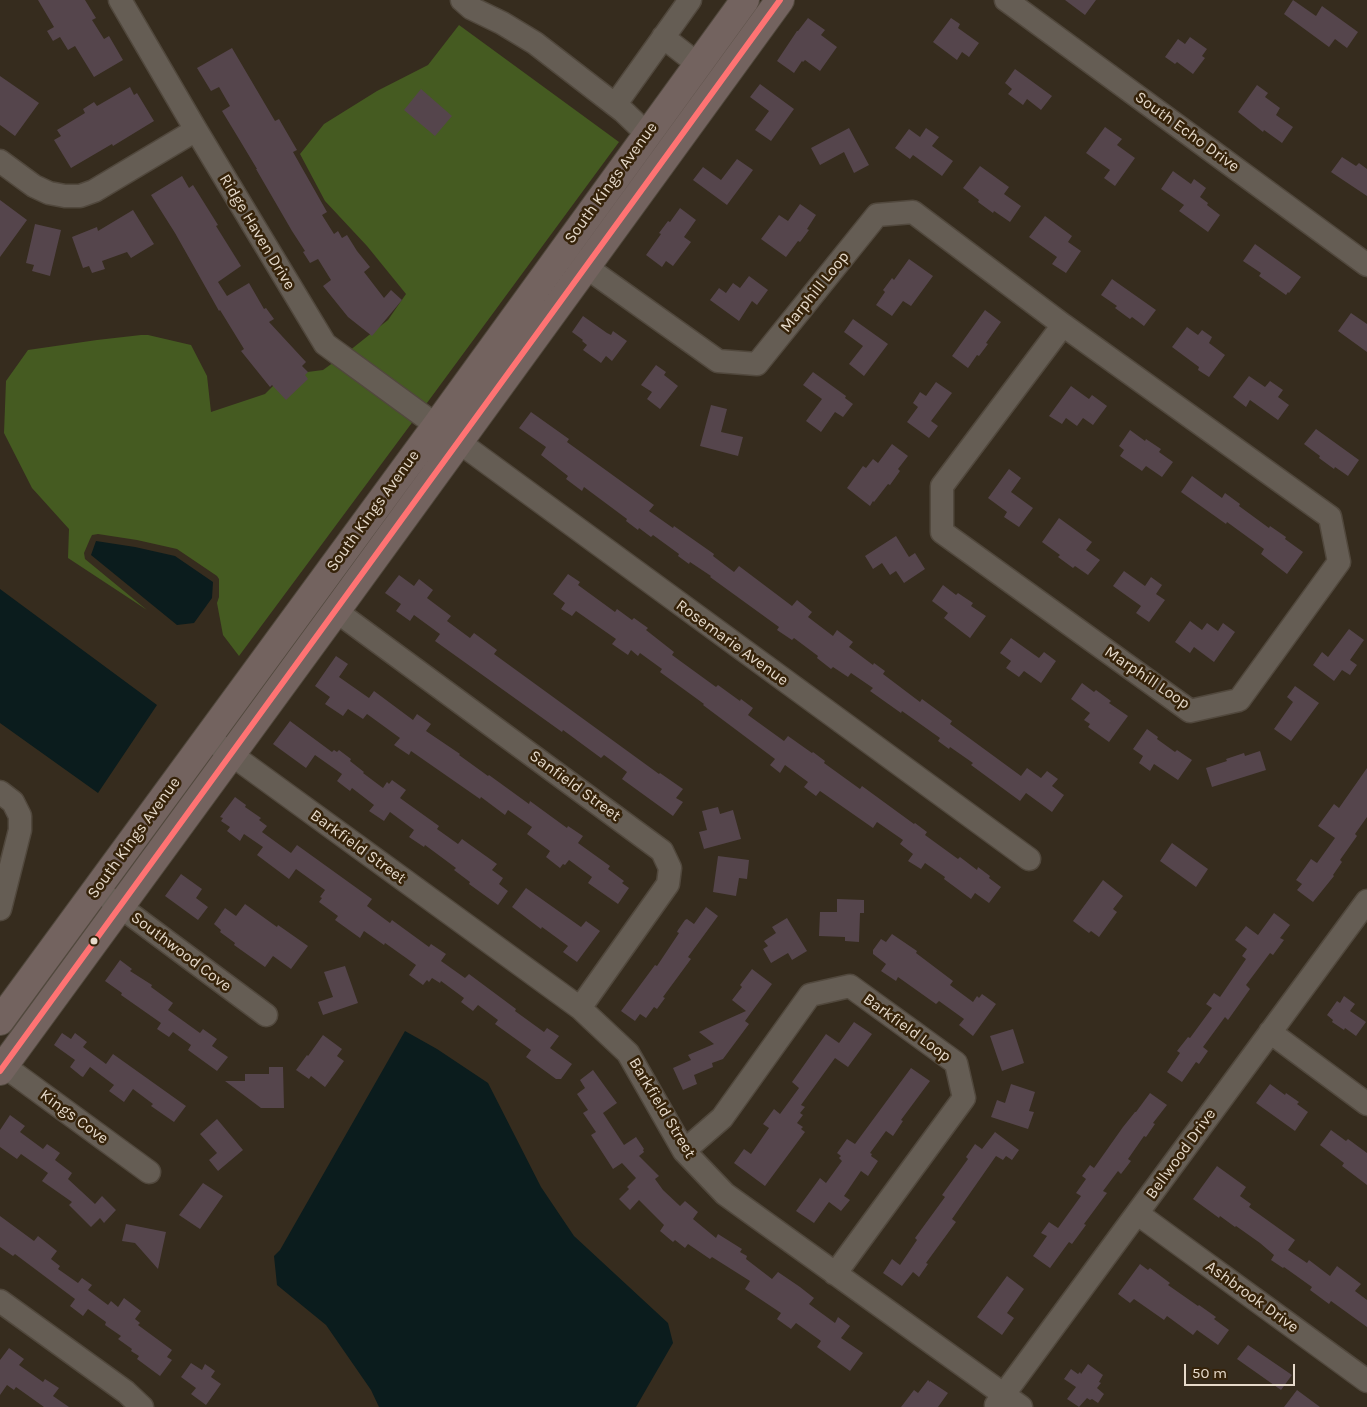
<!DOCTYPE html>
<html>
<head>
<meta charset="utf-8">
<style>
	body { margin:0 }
	#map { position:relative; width:1367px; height:1407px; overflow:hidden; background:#362c1e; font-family:Karla,sans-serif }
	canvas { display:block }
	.scale { position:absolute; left:1184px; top:1364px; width:111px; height:22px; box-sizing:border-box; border:2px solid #e6dacb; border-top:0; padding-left:6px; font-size:15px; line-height:18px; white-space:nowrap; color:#e6dacb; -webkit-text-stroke:4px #36230a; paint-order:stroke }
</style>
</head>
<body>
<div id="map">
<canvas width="1367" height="1407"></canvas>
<div class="scale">50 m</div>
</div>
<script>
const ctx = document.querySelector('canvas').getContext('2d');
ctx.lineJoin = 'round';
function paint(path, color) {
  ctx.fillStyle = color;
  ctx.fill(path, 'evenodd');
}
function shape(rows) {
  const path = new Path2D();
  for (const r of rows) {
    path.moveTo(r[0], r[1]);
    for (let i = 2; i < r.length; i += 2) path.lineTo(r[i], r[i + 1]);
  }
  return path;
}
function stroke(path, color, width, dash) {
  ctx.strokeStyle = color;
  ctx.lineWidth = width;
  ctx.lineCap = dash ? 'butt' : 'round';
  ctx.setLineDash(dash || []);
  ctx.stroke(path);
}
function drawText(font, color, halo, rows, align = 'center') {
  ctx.font = font + ' Karla,sans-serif';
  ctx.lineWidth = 5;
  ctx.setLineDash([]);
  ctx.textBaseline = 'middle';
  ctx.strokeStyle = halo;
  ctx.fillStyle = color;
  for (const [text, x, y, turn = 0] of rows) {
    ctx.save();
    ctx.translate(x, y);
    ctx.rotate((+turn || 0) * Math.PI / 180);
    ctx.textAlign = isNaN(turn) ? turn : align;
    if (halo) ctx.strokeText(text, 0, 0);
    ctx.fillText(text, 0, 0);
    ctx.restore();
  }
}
paint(shape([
	[459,25,619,142,424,407,349,351,388,320,406,294,367,246,325,201,300,154,324,124,377,91,428,65],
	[141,335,148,335,191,345,207,376,211,412,265,394,284,375,323,370,334,362,414,420,239,656,223,635,217,603,219,597,219,579,217,576,177,549,137,540,98,534,92,535,90,539,84,553,85,559,147,610,68,558,69,529,32,488,4,433,6,381,28,350,97,340]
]), '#455b21');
paint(shape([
	[96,541,135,547,175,556,213,582,212,598,194,623,177,625,91,555],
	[0,589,157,705,98,793,0,723],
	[405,1031,437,1049,488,1083,541,1187,574,1236,668,1323,673,1343,636,1407,379,1407,371,1390,326,1325,277,1285,274,1256,280,1250]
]), '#0b1c1d');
paint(shape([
	[38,0,85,0,96,18,92,20,104,39,109,36,123,60,94,77,75,46,68,50,60,37,53,41,47,31,54,27],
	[1065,0,1096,0,1085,15],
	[1293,0,1316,16,1322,6,1358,32,1347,48,1335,39,1329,47,1284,14],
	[808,18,825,30,821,35,837,47,820,71,805,60,803,62,802,61,794,73,777,61,797,31,798,31],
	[951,18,960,24,958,28,979,43,969,57,962,52,957,60,933,42],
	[1190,37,1207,49,1202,56,1205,58,1193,74,1177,62,1175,64,1165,57,1178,39,1185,44],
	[232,48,275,121,279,119,297,150,293,152,327,212,322,215,334,234,338,231,342,238,347,235,357,251,370,267,364,272,384,298,391,290,402,300,372,336,348,317,323,286,331,280,318,259,310,263,303,252,305,251,292,231,256,169,257,169,239,139,222,111,230,106,219,87,211,91,197,68],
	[1015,69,1052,96,1041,110,1027,99,1023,105,1008,94,1012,89,1005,83],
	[0,76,39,103,15,136,0,125],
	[760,84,794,109,771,141,755,130,769,111,750,97],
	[1257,85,1268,93,1265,97,1280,108,1276,115,1293,127,1282,143,1264,130,1263,132,1238,112],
	[130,87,134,95,137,93,154,121,113,146,112,144,71,168,54,140,61,136,57,130,85,113,83,109,94,102,97,106],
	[421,89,452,116,435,136,404,110],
	[1105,127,1122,139,1117,145,1135,158,1115,186,1104,178,1110,170,1086,153],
	[849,128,869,165,854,173,844,152,820,165,811,148],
	[926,128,939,137,932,146,953,161,942,176,913,155,910,159,895,148,909,129,920,137],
	[1342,157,1356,166,1359,163,1367,169,1367,196,1331,172],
	[737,159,753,170,727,205,693,180,703,167,721,180],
	[980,166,1009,187,1004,194,1021,206,1010,222,994,211,993,213,978,202,979,200,963,188],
	[1173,171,1191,184,1194,179,1206,188,1200,197,1208,203,1207,205,1220,215,1208,232,1179,211,1184,205,1161,189],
	[182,176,189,188,193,185,218,225,216,226,241,266,218,282,227,296,249,283,264,309,266,308,274,319,269,322,306,362,302,366,308,372,305,375,308,379,286,400,272,385,270,387,241,351,244,349,220,310,219,311,175,233,151,195],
	[0,200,27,220,0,257],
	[800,204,816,215,807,229,809,230,800,242,798,241,786,257,761,239,779,215,788,221],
	[680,208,696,220,684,237,691,242,673,266,666,261,662,267,646,255,661,234,659,233,668,221,670,222],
	[133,210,154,244,131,258,127,252,102,261,105,269,92,273,89,266,83,268,72,237,97,227,98,231],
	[1045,216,1072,236,1068,242,1081,251,1066,273,1052,264,1057,257,1029,237],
	[35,224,61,230,50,276,32,271,34,265,26,263],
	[1255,244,1301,277,1289,293,1288,292,1286,295,1259,276,1261,273,1243,261],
	[909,259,933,276,911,306,903,301,892,316,876,305,885,292,883,290,892,278,894,280],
	[749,276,768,290,757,305,752,301,739,321,710,300,719,288,726,293,733,283,740,288],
	[1112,279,1156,310,1144,326,1132,317,1130,319,1115,308,1117,306,1101,295],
	[985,310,1001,322,986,343,988,344,979,356,977,355,968,368,952,356],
	[1351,313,1367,324,1367,352,1338,331],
	[583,316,607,333,611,335,613,331,627,341,612,361,606,356,601,363,583,350,587,345,582,341,583,340,572,332],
	[853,319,888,344,864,376,849,364,863,346,844,332],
	[1187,327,1198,335,1202,330,1212,337,1209,343,1225,355,1209,377,1198,370,1199,367,1172,347],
	[656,365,666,372,664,375,678,386,660,409,647,399,652,392,641,385],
	[813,372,846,396,845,398,853,404,843,417,835,412,821,432,806,421,822,399,803,385],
	[1249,376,1265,387,1270,381,1283,390,1278,397,1289,405,1278,420,1250,400,1246,407,1233,397],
	[936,382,952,393,931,421,938,426,929,438,907,422,918,407,913,403,920,392,926,396],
	[1071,386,1089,399,1092,395,1107,406,1093,425,1083,418,1077,426,1066,418,1062,424,1049,416],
	[711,405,727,409,721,432,743,437,738,456,700,446],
	[531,412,569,439,567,442,654,505,649,511,673,528,674,526,714,554,713,556,734,572,739,566,792,606,797,600,812,612,808,617,833,636,837,630,853,642,849,647,873,665,874,663,885,671,883,674,920,702,922,699,952,721,950,724,1021,776,1027,768,1041,778,1047,771,1058,779,1052,786,1064,795,1052,812,1026,793,1020,801,971,765,973,763,950,747,949,749,938,741,940,738,902,711,901,713,870,691,873,688,851,673,848,677,833,667,831,669,817,658,818,656,794,638,792,640,777,630,779,627,710,577,711,576,690,562,689,564,678,556,679,554,653,535,651,537,639,528,638,530,626,521,627,519,584,487,582,491,566,479,568,476,541,455,546,447,519,428],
	[1316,429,1359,460,1348,476,1335,467,1334,469,1319,458,1320,456,1304,444],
	[1130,430,1145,441,1146,439,1161,449,1159,452,1173,462,1162,477,1146,466,1142,471,1120,456,1124,450,1119,446],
	[892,444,908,456,898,469,900,471,890,485,888,484,874,502,873,501,870,506,847,488,863,466,866,468,873,459,878,463],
	[1009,469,1021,478,1011,492,1033,508,1019,527,1004,517,1007,512,988,498],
	[1192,476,1222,498,1225,493,1240,504,1239,506,1269,528,1270,526,1286,537,1285,539,1303,552,1287,574,1261,554,1264,549,1227,522,1226,524,1181,492],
	[1059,518,1092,542,1086,550,1100,560,1088,575,1075,566,1073,568,1058,557,1060,555,1042,542],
	[896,536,909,557,915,553,925,569,904,583,896,571,890,575,882,563,873,569,865,556],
	[1124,571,1145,586,1151,577,1162,585,1156,594,1165,600,1149,622,1136,613,1141,606,1113,586],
	[568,574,580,582,578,585,615,612,617,609,632,620,634,618,648,628,646,630,674,652,672,655,716,687,718,685,740,701,741,699,753,708,748,715,784,741,788,736,812,753,813,752,825,761,824,763,860,789,862,786,914,824,915,823,927,832,925,835,958,859,960,857,977,870,978,867,990,876,989,878,1001,887,989,903,975,893,971,899,944,879,945,877,925,863,921,869,908,861,913,854,900,844,903,840,877,822,873,828,820,791,816,796,804,787,808,782,785,765,780,773,770,765,775,759,703,705,704,704,660,672,662,669,640,653,638,656,631,650,628,655,612,644,616,639,576,611,572,616,561,609,565,603,553,594],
	[399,575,414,586,419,579,433,590,427,598,451,616,447,621,470,638,474,633,497,650,494,654,659,774,660,773,683,789,676,798,683,802,673,816,622,779,627,772,604,755,601,758,563,730,562,732,435,641,440,634,414,615,410,621,396,611,401,604,385,593],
	[943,585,956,595,958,593,973,603,971,606,986,616,970,638,944,618,948,613,932,601],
	[1190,621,1202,630,1207,623,1218,631,1223,623,1235,632,1214,662,1194,647,1190,653,1175,642],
	[1349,629,1364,640,1350,660,1357,665,1350,675,1342,670,1334,681,1313,665,1322,652,1328,657],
	[1011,638,1039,658,1044,652,1056,661,1041,683,1024,671,1019,677,1006,668,1011,661,1000,653],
	[336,656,348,664,339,677,369,698,374,691,413,720,417,714,431,724,426,731,460,754,459,755,488,776,489,775,529,804,530,801,567,828,568,826,583,836,578,843,610,866,608,869,624,881,622,883,629,888,618,904,588,883,592,877,569,860,565,865,563,864,560,868,546,857,550,851,527,834,532,827,508,810,505,815,481,797,480,799,411,751,409,755,394,745,400,738,367,714,363,719,348,709,343,716,325,704,330,697,315,686],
	[1082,683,1094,692,1096,690,1111,701,1109,703,1128,716,1109,742,1088,727,1090,724,1084,720,1090,713,1071,699],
	[1295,686,1319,703,1291,741,1274,729,1293,702,1287,697],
	[290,721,332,752,334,750,337,752,339,750,351,759,350,761,364,772,363,773,383,788,387,782,389,784,392,780,406,790,400,798,439,826,437,829,458,844,462,839,497,864,492,870,503,878,499,884,508,891,498,905,469,884,470,882,454,870,456,868,425,845,424,847,409,837,414,830,390,812,384,821,369,811,374,805,352,788,350,791,337,781,342,774,315,755,306,768,273,744],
	[1147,729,1158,737,1157,739,1175,752,1177,750,1192,760,1178,780,1154,764,1150,771,1139,763,1143,756,1133,749],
	[1260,751,1266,770,1212,787,1206,768,1227,761,1226,759,1244,753,1245,756],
	[1367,768,1367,817,1355,834,1357,836,1340,860,1342,862,1333,875,1334,876,1313,902,1297,890,1302,884,1296,880,1311,859,1317,863,1335,838,1318,826,1334,804,1339,808],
	[235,797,246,805,245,807,261,818,259,820,267,826,262,832,291,853,297,845,372,899,367,906,390,923,392,920,429,947,431,944,446,954,441,961,465,978,469,974,516,1009,515,1011,544,1032,547,1028,559,1036,550,1048,572,1064,561,1079,556,1079,526,1057,531,1050,495,1024,498,1020,478,1005,473,1011,461,1002,464,998,441,981,440,983,432,978,429,982,427,980,423,985,409,975,416,965,385,943,384,945,364,931,360,938,335,920,338,916,319,902,322,898,320,897,325,890,296,869,289,879,257,855,263,847,244,834,240,841,227,831,230,827,221,821,223,818,220,817],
	[718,807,720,814,733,810,741,839,704,849,699,832,707,830,702,811],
	[1172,843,1208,869,1196,887,1160,861],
	[718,856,749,860,747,879,739,878,736,896,713,892],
	[181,874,202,889,196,898,208,907,198,920,165,896],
	[1103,880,1123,896,1113,909,1117,912,1099,937,1091,931,1089,933,1073,921],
	[526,888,581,927,586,921,600,931,577,962,563,952,568,946,542,927,541,929,512,907],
	[837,899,864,900,864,913,860,913,859,942,845,941,845,937,819,936,820,912,837,912],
	[245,904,277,927,278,925,308,946,291,969,273,956,265,967,234,945,235,943,220,932,221,930,214,924,225,908,236,916],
	[706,907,718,916,688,957,691,959,663,997,665,998,657,1009,654,1007,646,1018,640,1014,635,1021,621,1011,655,965,657,966,679,933,677,932,678,930,685,920,687,919,694,924],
	[1274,913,1290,925,1280,938,1284,940,1273,955,1270,953,1246,985,1250,989,1228,1020,1225,1017,1203,1047,1208,1051,1199,1064,1196,1062,1182,1082,1167,1072,1180,1053,1177,1051,1188,1037,1190,1038,1212,1008,1206,1004,1214,993,1220,997,1246,959,1242,956,1247,949,1235,940,1246,926,1258,935],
	[787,918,807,951,792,960,788,953,771,963,763,949,768,946,764,941,776,933,772,927],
	[892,934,917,951,916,953,953,981,950,985,973,1002,977,996,979,998,982,994,996,1004,973,1036,959,1025,964,1019,939,1001,936,1004,898,977,896,981,881,971,886,964,873,954,873,950,881,939,886,942],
	[120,960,132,969,130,971,152,985,151,987,173,1003,168,1010,200,1033,203,1029,217,1039,212,1046,228,1057,217,1071,188,1050,191,1045,173,1032,169,1037,157,1029,161,1023,121,995,122,993,105,981],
	[345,966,358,1003,323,1015,318,1002,333,997,324,972],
	[752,969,772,984,745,1021,749,1024,723,1059,712,1063,713,1067,694,1075,697,1084,683,1090,673,1068,691,1060,688,1055,714,1044,699,1032,746,1011,732,1000,742,987,740,985],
	[1344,996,1355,1004,1350,1011,1366,1022,1356,1036,1345,1028,1344,1030,1332,1022,1333,1020,1327,1015,1337,1001,1340,1003],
	[854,1022,872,1034,848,1067,835,1058,801,1105,805,1107,800,1113,803,1115,797,1123,803,1127,801,1129,805,1132,765,1186,734,1163,744,1149,751,1154,769,1128,763,1124,774,1109,780,1114,799,1088,792,1082,826,1034,839,1043],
	[1013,1029,1024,1063,1002,1071,990,1036],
	[62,1033,71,1039,75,1033,87,1042,83,1047,106,1064,113,1054,186,1106,174,1122,151,1106,153,1104,133,1089,124,1102,109,1091,114,1085,90,1067,83,1077,81,1076,70,1067,75,1060,54,1045],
	[323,1035,342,1049,337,1056,344,1061,325,1087,311,1076,309,1079,296,1070,307,1055,308,1056],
	[269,1067,283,1067,284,1108,261,1108,225,1081,245,1081,245,1074,269,1074],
	[911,1068,930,1081,901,1120,903,1121,893,1136,886,1131,870,1153,872,1154,871,1156,878,1161,868,1176,861,1171,844,1196,850,1200,841,1211,829,1202,814,1223,796,1211,820,1178,826,1183,842,1161,839,1158,841,1156,837,1153,847,1139,855,1144],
	[593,1070,617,1103,603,1113,624,1145,636,1137,644,1149,643,1150,644,1152,639,1156,659,1176,655,1179,663,1190,680,1206,685,1201,698,1212,693,1219,716,1238,718,1234,742,1249,740,1252,747,1256,746,1259,772,1279,778,1272,800,1287,814,1298,809,1304,835,1323,838,1317,850,1326,841,1338,863,1353,850,1371,817,1347,821,1341,796,1323,791,1329,777,1319,781,1313,745,1289,750,1281,712,1257,710,1259,688,1244,685,1248,675,1240,673,1242,660,1231,664,1225,639,1200,630,1210,619,1199,629,1189,627,1187,636,1178,622,1163,613,1169,591,1135,596,1132,583,1113,588,1110,577,1094,585,1088,580,1080],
	[1011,1084,1035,1092,1029,1111,1034,1112,1028,1129,991,1117,997,1100,1005,1103],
	[1270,1084,1285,1095,1286,1093,1299,1102,1297,1104,1308,1112,1295,1131,1256,1103],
	[1150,1093,1167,1105,1153,1123,1155,1124,1146,1137,1144,1136,1128,1159,1131,1161,1121,1174,1118,1171,1103,1191,1107,1193,1084,1224,1086,1225,1072,1244,1069,1242,1050,1268,1033,1256,1047,1236,1041,1233,1049,1222,1058,1228,1081,1196,1076,1193,1086,1179,1082,1176,1090,1165,1094,1168,1123,1127,1135,1112,1136,1112],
	[10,1115,25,1126,20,1132,43,1149,47,1144,60,1153,55,1160,72,1173,68,1179,95,1204,102,1196,116,1210,104,1223,100,1218,91,1227,69,1205,72,1202,42,1181,48,1173,21,1154,17,1159,0,1147,0,1130],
	[217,1119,243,1150,218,1171,209,1160,217,1153,200,1134],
	[1331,1130,1346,1141,1348,1139,1367,1153,1367,1185,1342,1166,1344,1163,1320,1145],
	[995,1132,1019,1150,1012,1160,1006,1156,1003,1160,996,1156,952,1219,956,1222,926,1263,928,1264,919,1277,913,1272,902,1286,883,1273,892,1259,900,1265,917,1240,915,1238,945,1197,942,1195,968,1159,966,1157,975,1144,982,1149],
	[1217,1166,1246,1187,1240,1196,1251,1204,1249,1207,1295,1240,1288,1250,1307,1263,1309,1260,1330,1276,1337,1266,1361,1284,1355,1291,1367,1300,1367,1327,1331,1301,1329,1304,1310,1290,1312,1287,1284,1267,1283,1268,1271,1260,1274,1255,1260,1243,1236,1226,1235,1227,1220,1216,1219,1218,1193,1199],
	[203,1183,223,1196,200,1229,179,1215],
	[0,1216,34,1241,38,1236,57,1251,51,1259,60,1266,58,1269,78,1283,82,1278,92,1285,88,1290,108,1305,111,1301,118,1307,124,1298,141,1311,135,1319,140,1323,138,1325,172,1350,167,1357,172,1360,160,1376,137,1359,139,1356,131,1351,132,1349,118,1339,121,1336,105,1325,106,1322,88,1309,83,1316,70,1306,75,1299,15,1254,13,1256,0,1247],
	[126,1224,166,1232,158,1269,135,1243,122,1241],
	[1140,1264,1148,1270,1150,1268,1170,1283,1168,1285,1198,1306,1199,1305,1216,1317,1214,1319,1229,1330,1218,1345,1197,1330,1193,1335,1167,1316,1164,1320,1134,1299,1130,1303,1118,1294],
	[1007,1276,1024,1289,1007,1313,1014,1318,1002,1335,977,1317],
	[1248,1345,1292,1375,1281,1390,1237,1359],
	[9,1348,24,1359,19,1365,43,1382,45,1379,59,1388,53,1396,69,1407,44,1407,16,1387,14,1390,7,1385,0,1395,0,1360],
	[191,1363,202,1370,205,1364,215,1371,211,1377,221,1384,206,1405,191,1394,196,1388,181,1377],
	[1088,1364,1103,1375,1099,1382,1101,1383,1097,1388,1104,1394,1098,1403,1092,1399,1090,1400,1087,1398,1079,1407,1067,1399,1076,1387,1064,1379,1071,1369,1078,1374,1080,1372,1081,1374],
	[928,1380,930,1382,930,1381,948,1393,938,1407,901,1407,914,1390,918,1393],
	[1297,1390,1320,1407,1284,1407]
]), '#55454c');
const minor = shape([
	[120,0,196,130,325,344,1029,859],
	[462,0,471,8,502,23,535,43,623,111,647,134],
	[1006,0,1367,265],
	[663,37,699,65],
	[615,105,690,0],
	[0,161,34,186,49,193,65,196,80,196,94,191,196,130],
	[572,257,718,361,757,364,877,215,913,212,1063,325],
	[1063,325,1330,517,1339,562,1239,700,1190,711,942,532,942,486,1063,325],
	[336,611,662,851,670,868,668,884,580,1008],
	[217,744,580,1008,628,1053,684,1151,725,1194,1021,1407],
	[0,792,13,802,20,816,20,830,0,909],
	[106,896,266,1015],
	[1270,1032,1367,1104],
	[0,1063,149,1172],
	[684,1151,722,1118,810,995,850,986,956,1063,964,1098,835,1274],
	[1138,1214,1367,1381],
	[0,1301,126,1392,142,1407],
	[996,1405,1367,901]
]);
const major = shape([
	[0,1021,436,426,745,0],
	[0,1071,336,611,780,0]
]);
stroke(minor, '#51483d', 25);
stroke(major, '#51483d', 30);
stroke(minor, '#655d54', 22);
stroke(major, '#73635f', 28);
stroke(shape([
	[0,1071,780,0]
]), '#ff7373', 6);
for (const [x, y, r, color] of [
	[94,941,4.5,"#e6dacb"]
]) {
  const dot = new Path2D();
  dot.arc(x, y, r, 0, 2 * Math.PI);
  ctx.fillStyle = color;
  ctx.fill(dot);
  stroke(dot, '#36230a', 2);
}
drawText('16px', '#e6dacb', '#36230a', [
	["South Echo Drive",1187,132,36],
	["South Kings Avenue",611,183,-54],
	["Ridge Haven Drive",257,232,59],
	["Marphill Loop",815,292,-51],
	["South Kings Avenue",373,511,-54],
	["Rosemarie Avenue",732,643,36],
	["Marphill Loop",1147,678,34],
	["Sanfield Street",575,786,36],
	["South Kings Avenue",134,838,-54],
	["Barkfield Street",358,847,36],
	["Southwood Cove",181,952,37],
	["Barkfield Loop",907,1028,36],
	["Barkfield Street",662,1108,59],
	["Kings Cove",74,1117,36],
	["Bellwood Drive",1181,1154,-54],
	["Ashbrook Drive",1252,1297,36]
]);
</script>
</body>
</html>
